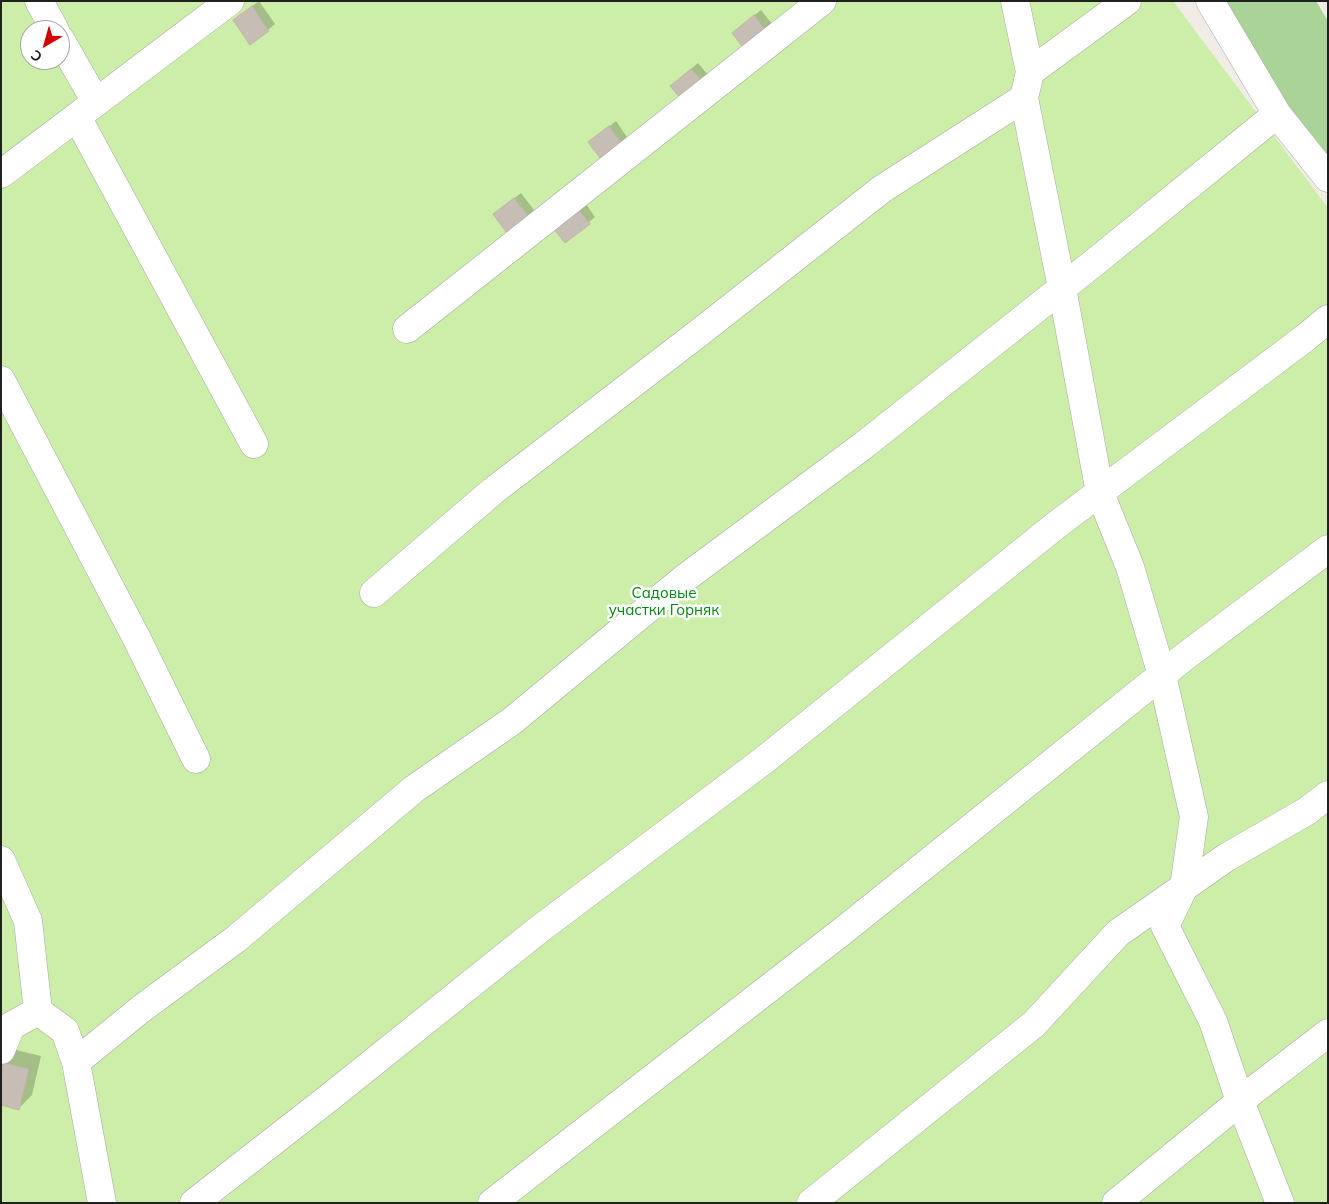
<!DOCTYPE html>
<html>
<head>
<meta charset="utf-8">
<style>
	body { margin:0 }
	#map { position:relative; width:1329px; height:1204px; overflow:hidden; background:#f1ede6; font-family:Mulish,sans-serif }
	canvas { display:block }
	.frame { position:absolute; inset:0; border:2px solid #202020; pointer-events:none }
	.north { position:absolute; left:20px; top:20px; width:50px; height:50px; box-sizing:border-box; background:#fff; border:1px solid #a6a6a6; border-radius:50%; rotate:218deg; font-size:14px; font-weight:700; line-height:20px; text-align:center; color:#202020 }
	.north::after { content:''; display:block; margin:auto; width:18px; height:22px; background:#d00003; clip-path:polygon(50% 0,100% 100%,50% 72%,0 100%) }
</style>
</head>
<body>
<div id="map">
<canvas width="1329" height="1204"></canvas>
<div class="frame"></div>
<div class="north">С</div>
</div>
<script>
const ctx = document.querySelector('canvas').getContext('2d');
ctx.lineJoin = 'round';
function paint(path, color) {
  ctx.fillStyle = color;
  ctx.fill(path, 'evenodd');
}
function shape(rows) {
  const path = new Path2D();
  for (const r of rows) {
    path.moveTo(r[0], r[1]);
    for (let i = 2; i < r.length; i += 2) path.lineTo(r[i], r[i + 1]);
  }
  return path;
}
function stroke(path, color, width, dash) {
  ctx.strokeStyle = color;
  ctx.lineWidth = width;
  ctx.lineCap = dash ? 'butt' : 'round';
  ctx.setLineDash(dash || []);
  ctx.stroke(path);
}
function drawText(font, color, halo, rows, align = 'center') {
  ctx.font = font + ' Mulish,sans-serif';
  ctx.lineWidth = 5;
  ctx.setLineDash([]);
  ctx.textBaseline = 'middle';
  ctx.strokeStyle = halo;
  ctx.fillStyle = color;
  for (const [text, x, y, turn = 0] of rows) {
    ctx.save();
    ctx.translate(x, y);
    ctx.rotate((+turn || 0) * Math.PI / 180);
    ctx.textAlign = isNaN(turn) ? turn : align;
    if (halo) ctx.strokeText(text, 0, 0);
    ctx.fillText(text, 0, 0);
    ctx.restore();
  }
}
paint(shape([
	[1,1,1173,1,1328,208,1328,1203,1,1203],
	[30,30,60,30,60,60,30,60]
]), '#cceea9');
paint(shape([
	[1219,1,1316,1,1328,21,1328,170]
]), '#aad398');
paint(shape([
	[259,1,275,24,268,30,234,20],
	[761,10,772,24,766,31,740,27],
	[698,63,709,76,703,82,678,80],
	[616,121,629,140,623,146,590,142],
	[521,193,534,210,528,216,494,214],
	[583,200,595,217,565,242],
	[16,1050,41,1056,32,1095,19,1108,2,1063]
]), '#0003');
const building = shape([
	[252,6,269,31,250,45,233,20,252,6],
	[754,15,767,32,744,49,732,33,754,15],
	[691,69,704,83,683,101,670,86,691,69],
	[609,126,624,147,603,162,588,142,609,126],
	[514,198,529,217,507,233,493,214,514,198],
	[576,206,590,224,565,243,551,225,576,206],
	[1,1062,29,1069,19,1110,1,1105,1,1062]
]);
paint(building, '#c6bdb5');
stroke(building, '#c4b3a7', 1);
const minor = shape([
	[39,1,55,30],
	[1015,1,1030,72],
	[1210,1,1277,114,1328,178],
	[60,39,96,102],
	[1024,98,1062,288,1100,493,1130,567,1162,675,1194,817,1184,887,1165,926,1213,1021,1240,1101,1280,1203],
	[77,117,254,444],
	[1,174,230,1],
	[407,329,822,1],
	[1,380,136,637,196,759],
	[374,593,493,491,700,332,882,189,1024,98,1030,72,1127,1],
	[1,860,28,921,38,1011],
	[1,1050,11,1026,38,1011,65,1031,76,1062,102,1203],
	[76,1062,141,1009,236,939,414,789,512,721,685,578,864,445,1095,262,1277,114],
	[194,1203,330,1097,537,931,763,761,1055,526,1305,338,1328,319],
	[492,1203,844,930,1183,658,1328,549],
	[811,1203,1034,1024,1118,933,1227,857,1307,811,1328,795],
	[1116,1203,1254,1090,1328,1033]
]);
stroke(minor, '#a7a7a7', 29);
stroke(minor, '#fff', 28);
drawText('15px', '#04880d', '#fff', [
	["Садовые",664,593],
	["участки Горняк",664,610]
]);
</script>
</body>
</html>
